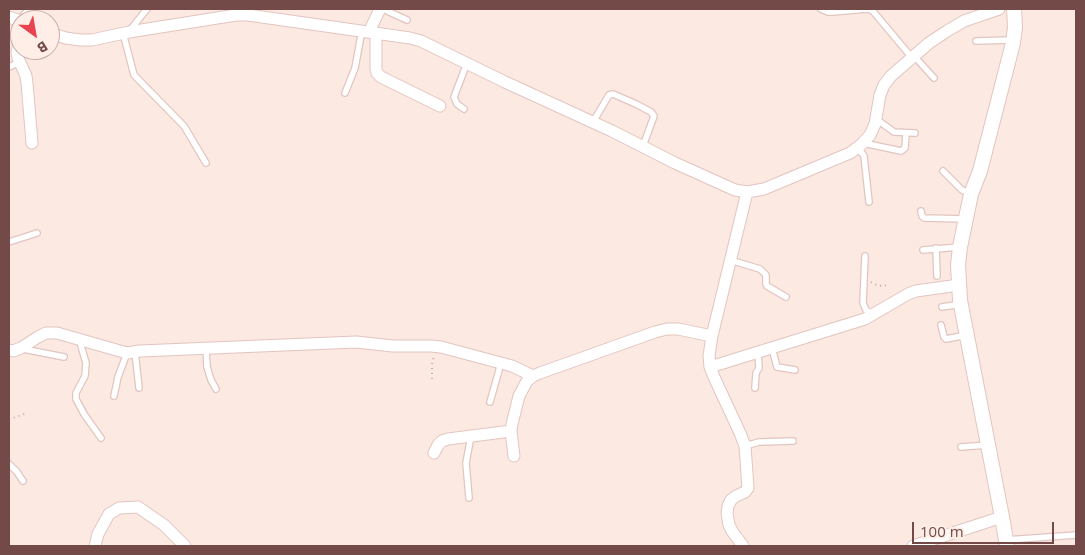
<!DOCTYPE html>
<html>
<head>
<meta charset="utf-8">
<style>
	body { margin:0 }
	#map { position:relative; width:1085px; height:555px; overflow:hidden; background:#fce9e1; font-family:"Open Sans",sans-serif }
	canvas { display:block }
	.frame { position:absolute; inset:0; border:10px solid #734a48; pointer-events:none }
	.north { position:absolute; left:10px; top:10px; width:50px; height:50px; box-sizing:border-box; background:#ffeee7; border:1px solid #c7aca7; border-radius:50%; rotate:148deg; font-size:14px; font-weight:700; line-height:20px; text-align:center; color:#734a48 }
	.north::after { content:''; display:block; margin:auto; width:18px; height:22px; background:#e84350; clip-path:polygon(50% 0,100% 100%,50% 72%,0 100%) }
	.scale { position:absolute; left:912px; top:522px; width:142px; height:22px; box-sizing:border-box; border:2px solid #734a48; border-top:0; padding-left:6px; font-size:15px; line-height:18px; white-space:nowrap; color:#734a48; -webkit-text-stroke:4px #ffeee7; paint-order:stroke }
</style>
</head>
<body>
<div id="map">
<canvas width="1085" height="555"></canvas>
<div class="frame"></div>
<div class="north">B</div>
<div class="scale">100 m</div>
</div>
<script>
const ctx = document.querySelector('canvas').getContext('2d');
ctx.lineJoin = 'round';
function shape(rows) {
  const path = new Path2D();
  for (const r of rows) {
    path.moveTo(r[0], r[1]);
    for (let i = 2; i < r.length; i += 2) path.lineTo(r[i], r[i + 1]);
  }
  return path;
}
function stroke(path, color, width, dash) {
  ctx.strokeStyle = color;
  ctx.lineWidth = width;
  ctx.lineCap = dash ? 'butt' : 'round';
  ctx.setLineDash(dash || []);
  ctx.stroke(path);
}
const service = shape([
	[383,9,407,20],
	[821,9,828,12,833,12,867,9,872,10,908,53,910,55,914,56,934,78],
	[18,21,29,9],
	[130,30,147,9],
	[123,33,134,75,184,126,206,163],
	[976,41,1013,40],
	[9,67,20,62],
	[345,93,355,68,362,30],
	[464,109,457,104,454,97,467,63],
	[876,119,894,132,915,133],
	[593,122,609,95,613,94,636,104,651,112,654,116,643,146],
	[863,143,901,151,905,148,906,133],
	[858,148,864,156,869,202],
	[943,171,962,190,971,194],
	[921,211,922,216,924,218,966,219],
	[9,242,37,233],
	[936,248,937,276],
	[923,250,960,247],
	[865,256,863,303,866,310,873,315],
	[730,260,760,269,766,275,766,284,767,286,786,297],
	[942,307,961,304],
	[941,325,944,337,946,339,967,335],
	[79,339,86,363,85,376,76,393,76,399,84,414,101,438],
	[206,348,207,367,211,380,216,389],
	[772,348,777,367,795,370],
	[23,349,64,357],
	[135,352,139,388],
	[755,388,756,373,759,368,758,352],
	[114,396,118,377,127,353],
	[490,402,501,363],
	[745,446,759,442,793,441],
	[961,447,988,445],
	[9,464,17,472,23,481],
	[469,498,466,463,471,436],
	[1006,540,1076,535]
]);
const minor = shape([
	[9,17,20,21],
	[369,32,380,9],
	[50,33,66,38,80,40,92,40,129,32,236,15,248,15,410,38,421,41,505,82,612,131,675,163,735,190,747,192,764,189,850,153,861,145,870,135,875,124,880,95,884,85,891,76,929,43,947,31,964,21,999,9],
	[376,33,376,69,377,73,381,77,440,106],
	[20,39,17,52,18,58,26,76,27,83,32,143],
	[9,350,13,351,21,348,38,337,46,333,57,333,127,353,140,351,356,342,393,346,431,346,441,347,512,366,533,376],
	[710,367,865,319,908,294,916,291,959,285],
	[434,453,438,445,442,441,448,439,511,431],
	[514,456,511,431,512,424,519,396,527,381,533,376,540,373,655,332,667,329,678,329,712,336],
	[95,546,98,534,109,514,119,508,138,507,164,525,185,546],
	[743,546,732,531,729,525,727,513,728,506,731,500,736,496,745,492,748,488,745,446,740,433,714,377,710,367,709,356,712,336,747,192],
	[913,546,1002,517]
]);
const tertiary = shape([
	[1007,546,1002,517,960,300,958,265,960,247,971,194,980,171,1013,43,1015,27,1014,9]
]);
stroke(service, '#e2c5c0', 8);
stroke(minor, '#e2c5c0', 13);
stroke(tertiary, '#e2c5c0', 16);
stroke(shape([
	[871,282,878,286,890,285],
	[432,379,432,364,434,356],
	[9,419,16,417,27,413]
]), '#d6a19b', 2, [1, 4]);
stroke(service, '#fff', 5.5);
stroke(minor, '#fff', 11);
stroke(tertiary, '#fff', 14);
</script>
</body>
</html>
